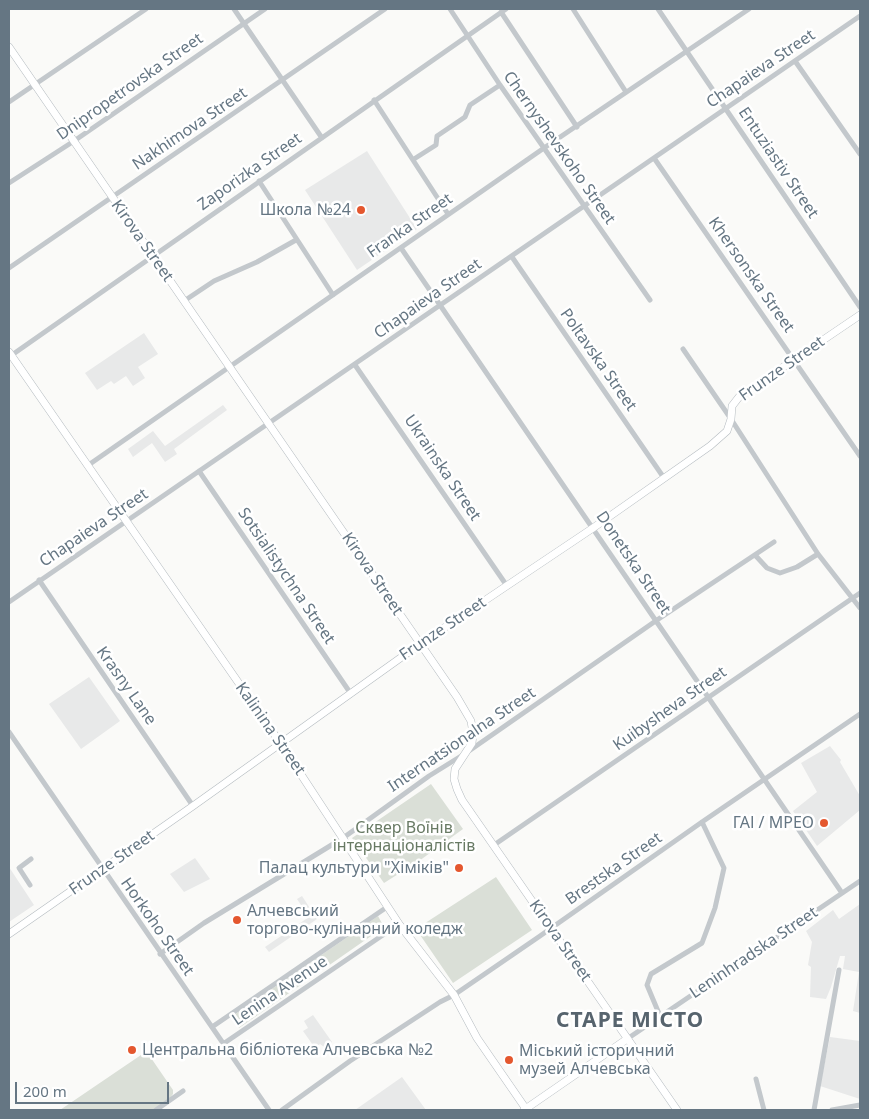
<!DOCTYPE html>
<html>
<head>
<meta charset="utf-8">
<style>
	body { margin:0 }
	#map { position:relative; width:869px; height:1119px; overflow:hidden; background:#fafaf8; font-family:"Noto Sans",sans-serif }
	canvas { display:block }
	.frame { position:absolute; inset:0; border:10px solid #657683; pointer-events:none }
	.scale { position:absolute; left:15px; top:1082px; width:154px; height:22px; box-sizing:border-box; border:2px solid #657683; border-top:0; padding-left:6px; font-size:15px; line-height:18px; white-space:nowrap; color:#657683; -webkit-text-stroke:4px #fff; paint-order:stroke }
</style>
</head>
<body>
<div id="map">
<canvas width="869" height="1119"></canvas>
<div class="frame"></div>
<div class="scale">200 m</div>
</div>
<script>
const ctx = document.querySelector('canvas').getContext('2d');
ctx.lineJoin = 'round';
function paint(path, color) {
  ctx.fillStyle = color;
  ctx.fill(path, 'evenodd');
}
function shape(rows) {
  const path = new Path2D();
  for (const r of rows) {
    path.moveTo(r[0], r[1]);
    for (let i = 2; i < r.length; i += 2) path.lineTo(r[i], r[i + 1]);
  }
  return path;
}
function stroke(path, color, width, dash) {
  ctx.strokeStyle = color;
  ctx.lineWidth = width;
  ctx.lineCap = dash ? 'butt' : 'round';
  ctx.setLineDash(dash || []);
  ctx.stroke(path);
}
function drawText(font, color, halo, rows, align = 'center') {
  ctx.font = font + ' "Noto Sans",sans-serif';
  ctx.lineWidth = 5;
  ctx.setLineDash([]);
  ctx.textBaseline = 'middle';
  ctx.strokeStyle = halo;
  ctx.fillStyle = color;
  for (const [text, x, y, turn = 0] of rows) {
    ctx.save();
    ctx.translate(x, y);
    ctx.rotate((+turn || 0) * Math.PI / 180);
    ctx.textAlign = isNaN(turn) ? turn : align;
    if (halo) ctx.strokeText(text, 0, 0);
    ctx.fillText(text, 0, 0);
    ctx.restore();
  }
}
paint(shape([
	[367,151,417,229,357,270,305,190],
	[144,333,158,354,138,367,145,378,133,386,126,376,114,384,111,381,97,390,85,373],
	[223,405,227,410,174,449,177,454,165,462,152,443,133,457,128,449,153,431,165,446],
	[89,677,120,721,81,749,49,704],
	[830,746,841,760,840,762,860,796,860,810,817,846,793,811,817,792,801,763],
	[195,858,210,879,184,892,170,874],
	[9,867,34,905,9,922],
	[302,896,317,919,269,952,265,947,309,917,297,899],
	[860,904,860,1013,853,1011,859,972,843,969,845,956,840,956,831,987,826,999,810,997,811,967,808,965,812,942,806,931,833,910,839,919],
	[313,1015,332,1042,324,1047,320,1044,315,1048,303,1031,308,1028,304,1021],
	[830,1037,860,1041,860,1099,820,1086],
	[402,1077,426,1110,355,1110]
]), '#e8e9e9');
paint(shape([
	[431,784,463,829,419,861,384,883,352,838],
	[496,877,532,930,453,983,416,929],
	[378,916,384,927,239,1028,231,1017],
	[145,1053,149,1055,173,1090,173,1094,170,1098,153,1110,60,1110,141,1055]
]), '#dadfd7');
const secondary = shape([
	[9,47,457,697,471,721,473,734,472,743,455,769,454,779,457,789,462,800,677,1110],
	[9,352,281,744,399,924,454,995,477,1038,526,1109],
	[9,934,193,806,420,644,593,528,710,446,727,431,731,419,732,406,739,397,860,315],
	[524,1110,627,1039]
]);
stroke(secondary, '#b3babf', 8);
stroke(shape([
	[234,9,322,138],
	[450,9,500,85,650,300],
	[573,9,626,92],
	[658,9,860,307],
	[501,12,577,127],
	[795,61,860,154],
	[374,100,448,214],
	[9,102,146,9],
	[654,158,860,456],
	[414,159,436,145,437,136,465,117,470,105,500,85],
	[259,181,333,295],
	[9,183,74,141,265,9],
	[401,248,842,893],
	[512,257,664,478],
	[9,268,385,9],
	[184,301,214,281,257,262,296,240],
	[683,349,731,419,818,554,860,608],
	[9,357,506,9],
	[355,365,507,586],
	[87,466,544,148,749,9],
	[199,471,351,694],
	[755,555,767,568,780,573,797,567,818,554],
	[39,580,193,806],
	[9,602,860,16],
	[9,732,269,1110],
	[494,845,860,593],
	[30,885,19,868,31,859],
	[160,954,204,923,343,838,429,776,466,753,657,620,774,542],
	[660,1016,647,985,651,974,702,943,715,908,724,868,702,822],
	[212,1027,387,907],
	[627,1039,860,881],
	[223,1044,399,924],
	[756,1079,764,1110],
	[156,1110,183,1091],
	[282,1110,350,1061,440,1002,454,995,540,936,702,822,860,714],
	[814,1110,839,970],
	[832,1110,860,1105]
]), '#c3c8cc', 5);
stroke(secondary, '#fff', 7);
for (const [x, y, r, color] of [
	[361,210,5,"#e4572e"],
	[824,823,5,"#e4572e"],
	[459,868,5,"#e4572e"],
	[237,920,5,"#e4572e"],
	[132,1050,5,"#e4572e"],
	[509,1060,5,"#e4572e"]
]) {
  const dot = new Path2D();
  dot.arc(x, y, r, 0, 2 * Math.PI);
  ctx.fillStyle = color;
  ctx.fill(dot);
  stroke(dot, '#fff', 2);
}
drawText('16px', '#657683', '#fff', [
	["Chapaieva Street",761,69,-34],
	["Dnipropetrovska Street",130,87,-35],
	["Nakhimova Street",190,129,-34],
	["Chernyshevskoho Street",559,148,55],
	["Entuziastiv Street",778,163,56],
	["Zaporizka Street",250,172,-35],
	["Franka Street",410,226,-35],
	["Kirova Street",142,241,55],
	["Khersonska Street",751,275,55],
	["Chapaieva Street",428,299,-35],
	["Poltavska Street",598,360,55],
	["Frunze Street",782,369,-35],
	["Ukrainska Street",442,468,56],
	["Chapaieva Street",94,528,-34],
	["Donetska Street",633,563,56],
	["Kirova Street",372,574,56],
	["Sotsialistychna Street",286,576,56],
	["Frunze Street",443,629,-34],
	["Krasny Lane",126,686,55],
	["Kuibysheva Street",670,709,-35],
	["Kalinina Street",270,729,55],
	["Internatsionalna Street",462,740,-34],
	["Frunze Street",112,863,-35],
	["Brestska Street",614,869,-35],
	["Horkoho Street",157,927,55],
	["Kirova Street",560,941,55],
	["Leninhradska Street",754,953,-34],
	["Lenina Avenue",280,991,-34]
]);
drawText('16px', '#657683', '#fff', [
	["Школа №24",351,210],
	["ГАІ / МРЕО",814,823],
	["Палац культури \"Хіміків\"",449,868],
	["Алчевський",247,911,"left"],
	["торгово-кулінарний коледж",247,929,"left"],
	["Центральна бібліотека Алчевська №2",142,1050,"left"],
	["Міський історичний",519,1051,"left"],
	["музей Алчевська",519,1069,"left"]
], 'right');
drawText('16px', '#687a64', '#fff', [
	["Сквер Воїнів",404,828],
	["інтернаціоналістів",404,846]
]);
ctx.letterSpacing = '1px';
drawText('bold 21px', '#57646e', '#fff', [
	["СТАРЕ МІСТО",630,1021]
]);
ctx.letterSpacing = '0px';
</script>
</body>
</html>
